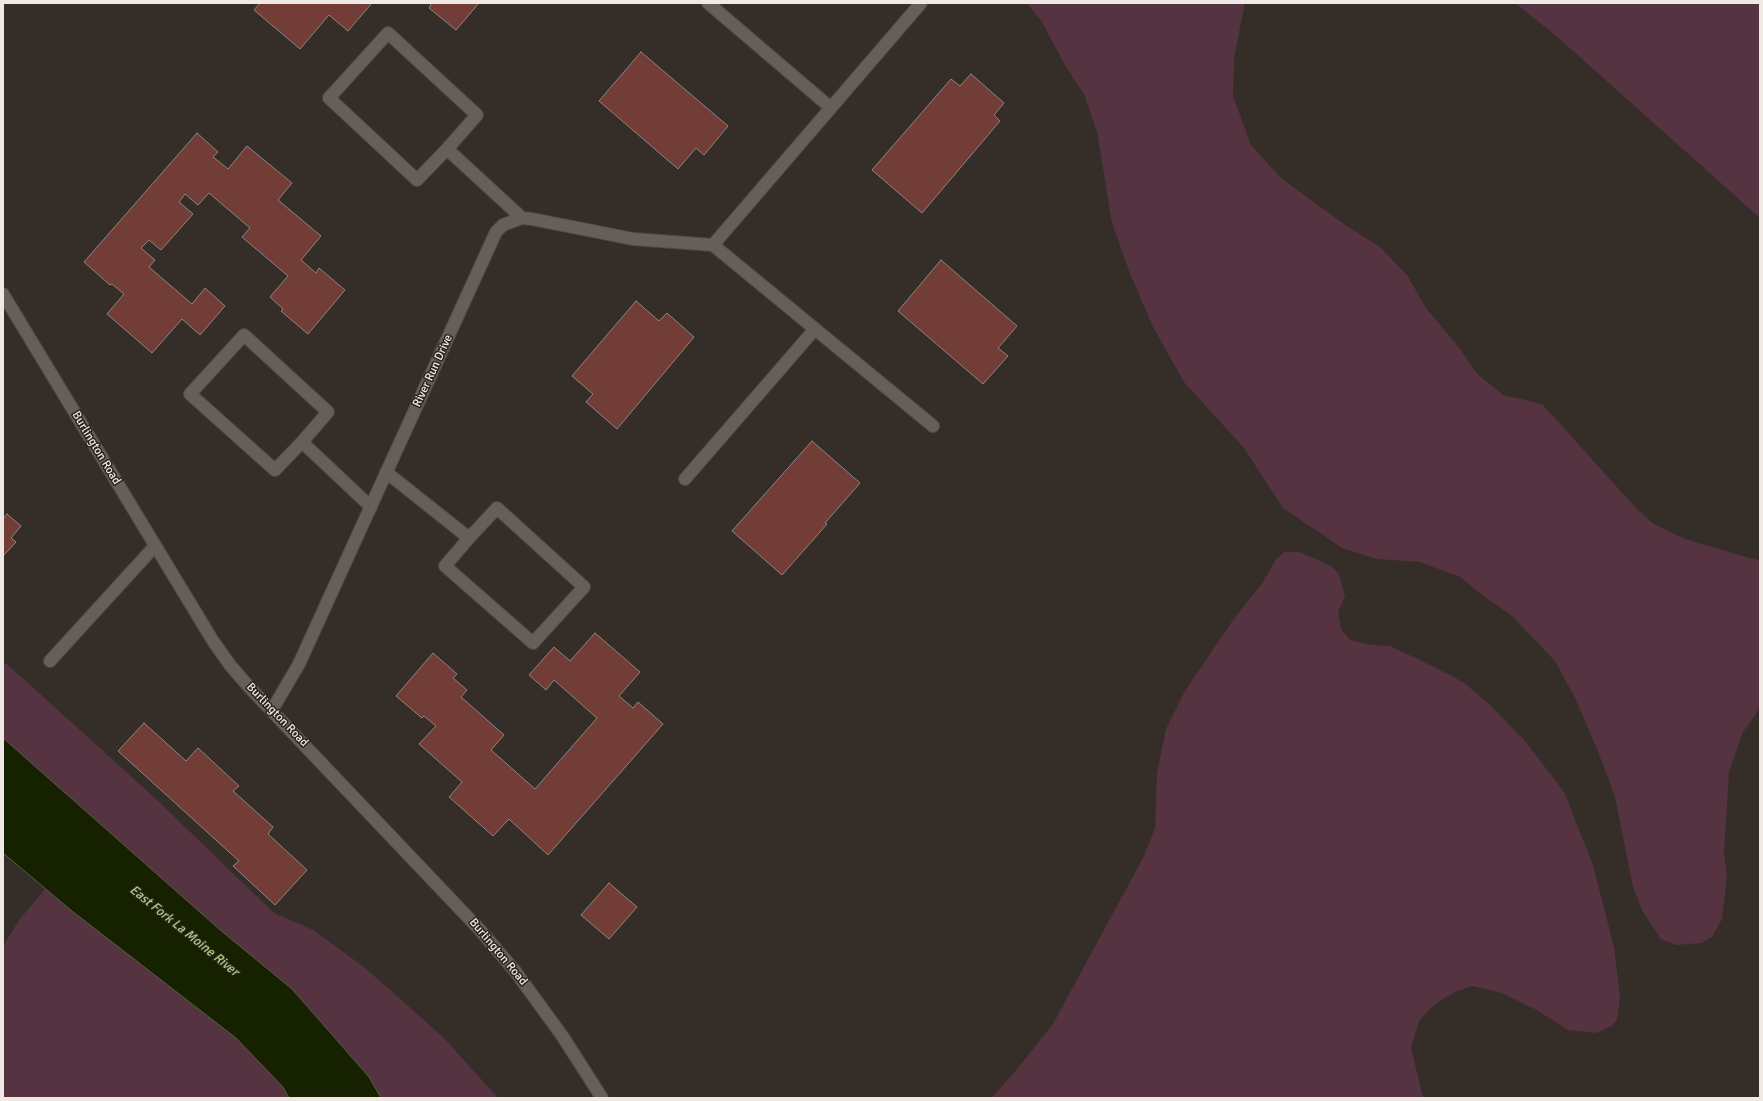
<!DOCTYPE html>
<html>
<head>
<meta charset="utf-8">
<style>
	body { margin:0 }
	#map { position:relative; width:1763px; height:1101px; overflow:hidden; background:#352e28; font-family:Signika,sans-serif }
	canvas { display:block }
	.frame { position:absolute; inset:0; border:4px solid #eee9e5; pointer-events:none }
</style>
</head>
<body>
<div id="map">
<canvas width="1763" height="1101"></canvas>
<div class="frame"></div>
</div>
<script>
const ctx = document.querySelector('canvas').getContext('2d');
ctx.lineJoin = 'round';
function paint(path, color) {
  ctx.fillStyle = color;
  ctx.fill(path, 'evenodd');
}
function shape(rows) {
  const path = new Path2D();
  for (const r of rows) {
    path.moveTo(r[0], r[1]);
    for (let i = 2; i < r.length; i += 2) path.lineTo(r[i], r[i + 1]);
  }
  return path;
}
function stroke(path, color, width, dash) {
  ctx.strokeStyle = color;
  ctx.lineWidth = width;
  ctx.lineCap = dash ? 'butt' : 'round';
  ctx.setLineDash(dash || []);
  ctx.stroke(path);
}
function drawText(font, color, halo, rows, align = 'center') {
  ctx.font = font + ' Signika,sans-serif';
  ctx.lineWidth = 3;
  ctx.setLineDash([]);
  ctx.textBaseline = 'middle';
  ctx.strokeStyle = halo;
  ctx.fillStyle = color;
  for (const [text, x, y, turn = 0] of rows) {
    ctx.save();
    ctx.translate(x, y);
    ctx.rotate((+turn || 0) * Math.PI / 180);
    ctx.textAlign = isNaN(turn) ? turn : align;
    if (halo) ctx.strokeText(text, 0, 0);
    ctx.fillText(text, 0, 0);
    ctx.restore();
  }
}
paint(shape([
	[1027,3,1245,3,1234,58,1233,96,1251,145,1282,179,1347,226,1380,247,1407,275,1426,308,1460,349,1477,374,1505,396,1523,399,1543,405,1635,507,1652,523,1685,539,1760,561,1760,708,1743,732,1729,771,1724,852,1727,878,1722,919,1712,937,1702,943,1676,945,1661,939,1643,912,1633,887,1615,797,1597,749,1576,700,1555,661,1511,615,1486,598,1460,577,1420,562,1377,559,1342,548,1283,508,1244,448,1184,382,1153,327,1131,276,1112,223,1097,132,1084,94,1066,67,1042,22],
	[1515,3,1760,3,1760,218,1554,34],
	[1284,552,1300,552,1331,566,1339,574,1345,596,1338,612,1341,629,1350,640,1371,645,1390,646,1422,661,1463,682,1488,703,1525,741,1564,792,1593,865,1614,947,1620,998,1617,1019,1612,1026,1596,1033,1568,1030,1535,1009,1499,992,1472,986,1455,992,1435,1004,1419,1021,1411,1047,1423,1098,991,1098,1014,1073,1053,1024,1144,856,1155,828,1157,773,1166,729,1185,691,1233,620,1263,582,1276,559],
	[3,663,7,664,156,799,274,913,313,930,364,967,443,1037,498,1098,381,1098,369,1077,292,989,219,929,3,738],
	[45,889,236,1038,283,1087,289,1098,3,1098,3,946,20,919]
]), '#553341');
const water = shape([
	[3,738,219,929,292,989,369,1077,381,1098,289,1098,283,1087,236,1038,72,911,3,853,3,738]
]);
paint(water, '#162100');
stroke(water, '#575d45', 1);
const building = shape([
	[260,3,372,3,348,31,329,15,300,49,254,10,260,3],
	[429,3,479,3,456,30,429,8,431,5,429,3],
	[641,52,728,126,704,155,696,148,678,169,599,101,641,52],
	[971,74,1004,103,994,115,1000,121,922,213,872,170,951,79,960,86,971,74],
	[197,133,218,152,213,157,228,169,247,146,292,183,278,200,321,236,301,260,316,273,319,268,345,290,308,334,281,311,283,309,270,297,288,276,242,237,250,228,209,193,198,205,185,194,179,202,193,214,161,250,149,240,141,248,155,260,149,267,192,304,205,288,225,306,200,335,182,319,152,353,107,314,124,294,112,284,110,285,84,262,197,133],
	[941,260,1017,326,998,348,1008,356,983,384,898,311,941,260],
	[636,301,659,321,667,313,694,337,617,429,586,402,593,394,572,376,636,301],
	[812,441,860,483,825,523,827,524,782,575,732,531,812,441],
	[7,514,21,526,11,538,16,542,3,556,3,519,7,514],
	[595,633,640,672,619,696,633,708,638,702,663,724,548,855,509,819,493,836,449,797,462,782,419,744,436,726,424,716,422,718,396,696,433,653,457,674,453,678,467,690,461,697,504,735,491,750,535,789,597,718,554,680,546,690,529,675,554,647,570,661,595,633],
	[144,723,186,761,198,748,239,786,233,791,273,827,268,834,307,870,275,905,233,866,239,861,118,751,144,723],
	[609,883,637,907,609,939,581,915,609,883]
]);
paint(building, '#723c37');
stroke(building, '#908482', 1);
const minor = shape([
	[708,3,831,108],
	[447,149,417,180,329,98,388,33,477,115,447,149,522,218],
	[713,245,921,3],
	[713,245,933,426],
	[3,294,213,641,230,665,249,687,480,930,515,971,563,1037,602,1098],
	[302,442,275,470,190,394,244,335,328,412,302,442,371,507],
	[386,472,469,538,445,566,533,643,584,587,497,508,469,538],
	[685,479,815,329],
	[50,661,155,546],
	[272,710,299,664,496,232,503,225,522,218,532,219,633,239,713,245]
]);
stroke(minor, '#4f4944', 14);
stroke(minor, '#665e57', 12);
drawText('12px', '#eee9e5', '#2b241e', [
	["River Run Drive",433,371,-65],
	["Burlington Road",96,448,59],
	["Burlington Road",277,715,46],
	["Burlington Road",498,952,50]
]);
drawText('italic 13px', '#afcd80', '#2b241e', [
	["East Fork La Moine River",184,931,39]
]);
</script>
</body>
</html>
